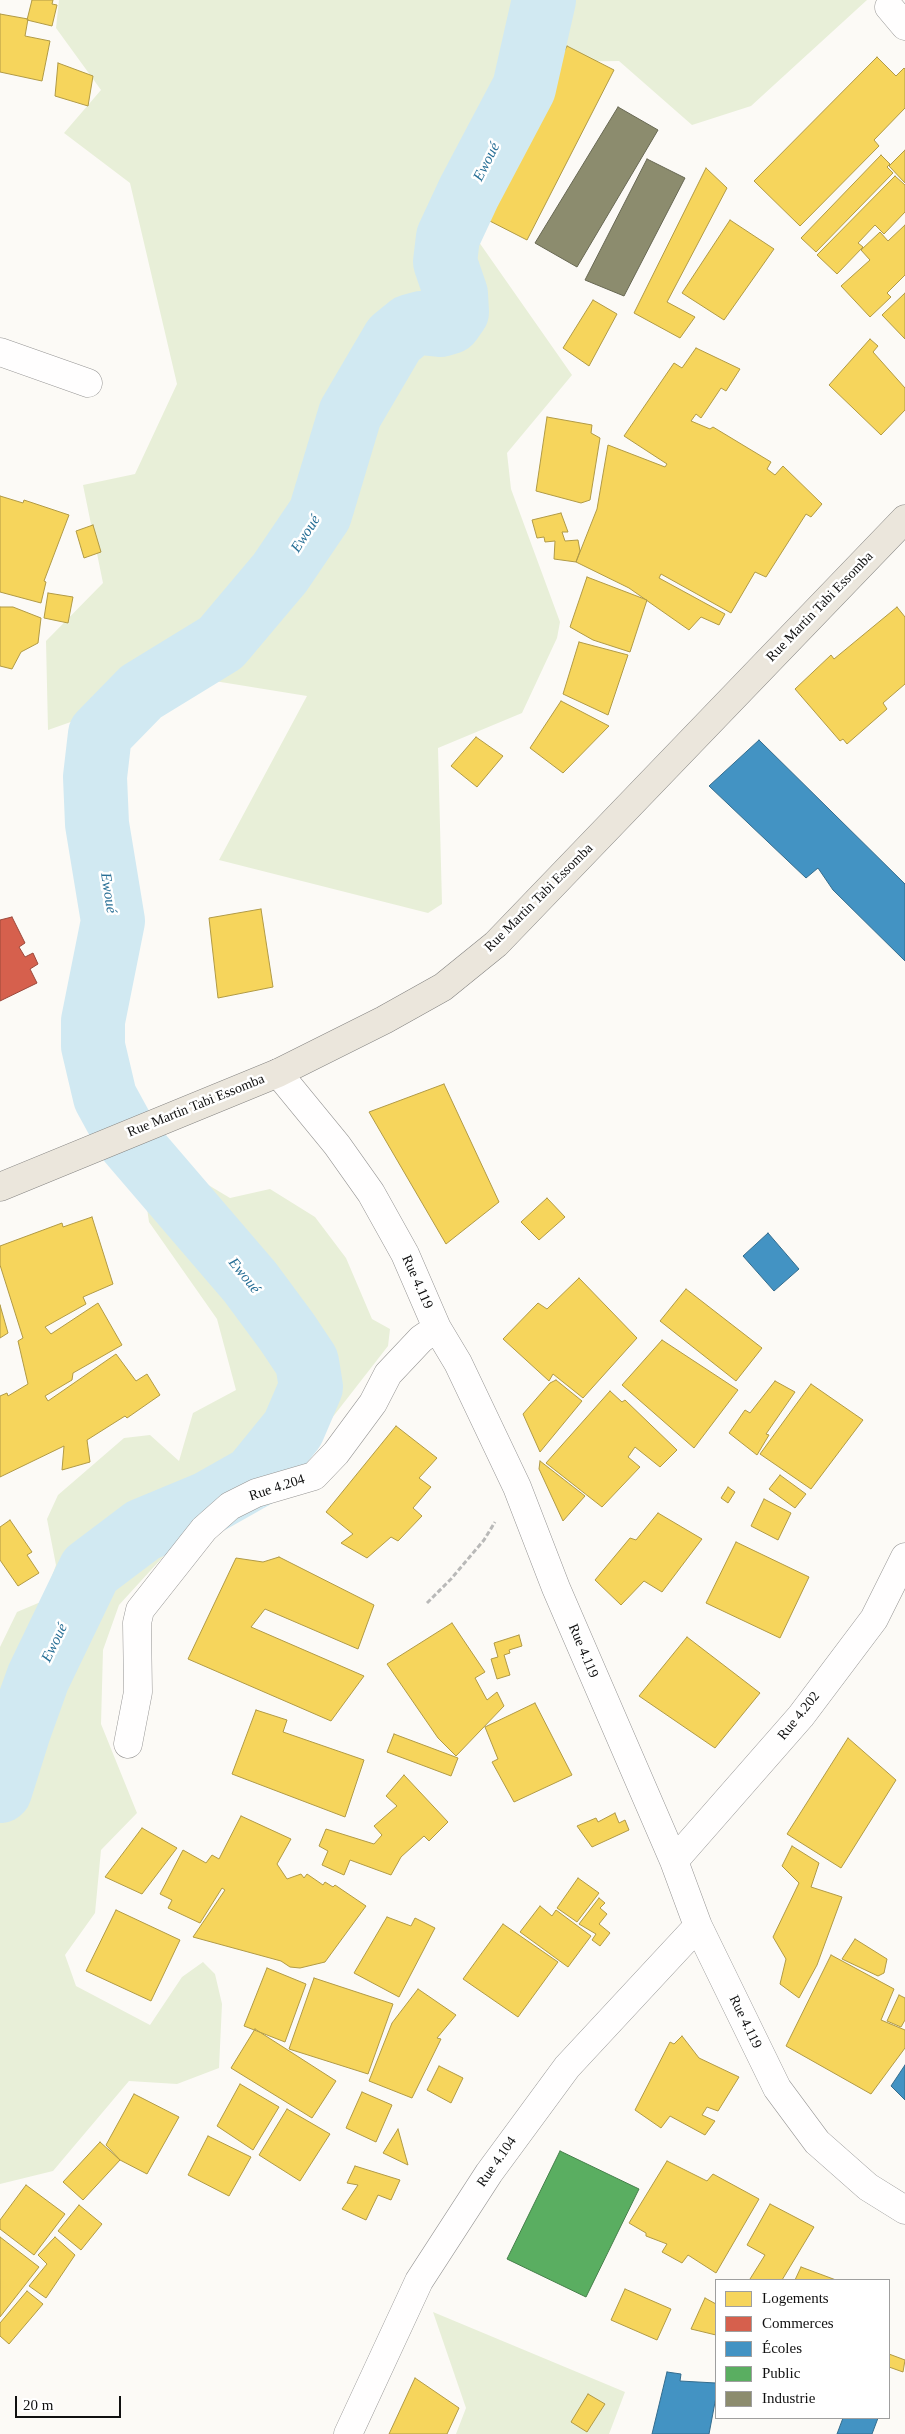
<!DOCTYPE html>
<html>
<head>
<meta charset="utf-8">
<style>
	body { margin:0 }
	#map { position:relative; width:905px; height:2434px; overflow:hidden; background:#fcfaf6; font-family:Georgia,serif }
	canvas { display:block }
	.legend { position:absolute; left:715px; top:2279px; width:175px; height:140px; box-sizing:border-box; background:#fff; border:1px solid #9f9f9f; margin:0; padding:6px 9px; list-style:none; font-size:15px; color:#101010 }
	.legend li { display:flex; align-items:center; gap:10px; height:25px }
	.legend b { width:25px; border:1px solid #9f9f9f }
	.scale { position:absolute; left:15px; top:2396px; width:106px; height:22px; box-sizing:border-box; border:2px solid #101010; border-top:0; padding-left:6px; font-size:15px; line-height:18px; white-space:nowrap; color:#101010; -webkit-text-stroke:4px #fff; paint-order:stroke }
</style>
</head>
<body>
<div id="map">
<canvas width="905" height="2434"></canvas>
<ul class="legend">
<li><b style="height:14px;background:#f6d55c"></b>Logements</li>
<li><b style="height:14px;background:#d6604d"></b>Commerces</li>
<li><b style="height:14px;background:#4393c3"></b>Écoles</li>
<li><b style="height:14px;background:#5aae61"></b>Public</li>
<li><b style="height:14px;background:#8c8c6e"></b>Industrie</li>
</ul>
<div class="scale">20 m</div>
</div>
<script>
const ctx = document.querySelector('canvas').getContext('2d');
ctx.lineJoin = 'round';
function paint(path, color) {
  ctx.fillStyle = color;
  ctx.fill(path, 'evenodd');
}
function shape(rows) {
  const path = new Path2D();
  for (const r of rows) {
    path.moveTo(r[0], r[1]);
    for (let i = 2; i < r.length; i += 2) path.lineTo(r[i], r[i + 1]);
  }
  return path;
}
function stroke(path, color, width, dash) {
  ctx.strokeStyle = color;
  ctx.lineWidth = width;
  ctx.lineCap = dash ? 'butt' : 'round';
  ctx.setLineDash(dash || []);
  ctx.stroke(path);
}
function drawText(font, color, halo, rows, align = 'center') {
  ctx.font = font + ' Georgia,serif';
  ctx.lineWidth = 5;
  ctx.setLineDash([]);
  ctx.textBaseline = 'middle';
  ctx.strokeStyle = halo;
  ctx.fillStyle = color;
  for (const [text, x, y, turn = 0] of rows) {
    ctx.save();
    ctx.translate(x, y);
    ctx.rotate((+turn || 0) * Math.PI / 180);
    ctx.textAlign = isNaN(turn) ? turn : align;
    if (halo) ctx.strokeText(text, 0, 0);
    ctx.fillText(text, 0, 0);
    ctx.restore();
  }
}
paint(shape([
	[59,0,867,0,751,106,692,125,619,61,548,62,467,225,572,375,507,453,511,489,560,622,557,638,522,713,438,748,442,904,428,913,219,860,307,696,196,678,48,730,46,641,103,583,83,485,135,474,177,384,130,183,64,133,101,90,56,28],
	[175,1165,230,1198,270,1189,315,1217,346,1258,372,1319,390,1329,388,1346,311,1445,193,1524,119,1605,103,1650,101,1724,137,1813,101,1850,95,1913,65,1955,76,1986,150,2025,182,1977,203,1962,215,1974,222,2004,219,2068,177,2084,129,2081,53,2171,0,2184,0,1647,17,1612,43,1601,56,1565,47,1519,58,1495,124,1438,150,1435,179,1461,193,1413,236,1390,217,1319,149,1222,142,1174],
	[433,2312,625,2392,609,2434,456,2434,466,2408]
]), '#e8efd8');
const homes = shape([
	[32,0,53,0,52,4,57,5,52,26,27,20,32,0],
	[0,14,28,19,25,36,50,41,42,81,0,72,0,14],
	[567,46,614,70,527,240,480,216,567,46],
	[877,57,896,76,904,68,905,69,905,108,874,140,879,146,800,226,754,181,877,57],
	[58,63,93,76,88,106,55,96,58,63],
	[905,150,905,183,889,166,905,150],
	[881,155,890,164,887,167,893,173,816,252,801,238,881,155],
	[706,168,727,188,667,302,695,317,680,338,634,313,706,168],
	[895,176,905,185,905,212,884,234,875,225,858,243,863,247,837,274,817,255,895,176],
	[730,220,774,249,724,320,682,293,730,220],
	[905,225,905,275,887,293,891,297,870,317,841,286,870,260,861,250,880,232,888,241,905,225],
	[905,293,905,339,882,315,905,293],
	[593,300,617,314,589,366,563,348,593,300],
	[870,339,878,346,873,352,905,388,905,410,881,435,829,385,870,339],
	[696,348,740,369,726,391,721,388,701,418,696,414,691,421,710,429,713,427,771,462,767,469,775,475,783,466,822,504,811,517,806,514,766,577,755,572,731,613,661,574,659,578,725,614,719,625,701,617,689,630,629,588,576,562,597,509,608,445,665,467,667,464,624,436,674,363,682,368,696,348],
	[547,417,592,425,591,433,600,438,590,500,581,503,536,491,547,417],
	[0,496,23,503,24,500,69,515,44,581,46,582,41,603,0,592,0,496],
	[561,513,568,532,562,532,565,541,578,540,580,551,576,562,554,559,555,541,545,542,544,537,537,538,532,520,561,513],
	[93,525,101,552,84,558,76,531,93,525],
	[587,577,647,600,630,652,593,640,570,627,587,577],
	[48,593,73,597,68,623,44,618,48,593],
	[0,607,13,607,41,618,38,643,21,652,12,669,0,666,0,607],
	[897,607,905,617,905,684,883,703,887,709,847,744,843,739,840,741,795,689,831,655,834,659,897,607],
	[579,642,628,655,608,715,563,694,579,642],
	[561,701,609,726,563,773,530,748,561,701],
	[476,737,503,756,477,787,451,766,476,737],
	[261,909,273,987,218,998,209,918,261,909],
	[444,1084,499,1202,446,1244,369,1112,444,1084],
	[547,1198,565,1217,539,1240,521,1222,547,1198],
	[92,1217,113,1284,83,1297,86,1304,45,1327,51,1334,98,1303,122,1345,73,1373,72,1380,45,1396,48,1401,116,1354,136,1381,147,1374,160,1395,127,1418,125,1416,87,1440,90,1462,62,1470,64,1446,0,1477,0,1396,7,1393,8,1396,28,1384,18,1341,23,1338,0,1265,0,1246,62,1223,63,1227,92,1217],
	[579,1278,637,1338,583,1398,553,1374,549,1381,503,1339,538,1303,547,1309,579,1278],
	[686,1289,762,1348,736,1381,660,1321,686,1289],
	[0,1305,8,1333,0,1338,0,1305],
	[662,1340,738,1390,694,1448,622,1385,662,1340],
	[556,1380,582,1401,540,1452,523,1414,550,1383,556,1380],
	[775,1381,795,1392,766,1434,769,1435,757,1455,729,1433,745,1410,750,1413,775,1381],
	[811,1384,863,1420,811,1489,760,1454,811,1384],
	[610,1391,622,1402,625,1400,677,1450,660,1467,635,1447,628,1457,640,1467,602,1507,546,1463,610,1391],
	[396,1426,437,1458,419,1478,431,1487,413,1508,422,1516,398,1541,391,1537,367,1558,341,1543,353,1534,326,1512,396,1426],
	[540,1461,585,1496,563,1521,539,1469,540,1461],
	[780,1475,806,1494,795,1508,769,1489,780,1475],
	[728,1487,735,1492,728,1503,721,1498,728,1487],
	[764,1499,791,1513,778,1540,751,1526,764,1499],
	[658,1513,702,1539,662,1592,644,1581,621,1605,595,1580,630,1538,636,1540,658,1513],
	[10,1520,32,1552,27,1555,39,1573,18,1586,0,1560,0,1527,10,1520],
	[736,1542,809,1577,780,1638,706,1603,736,1542],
	[279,1557,374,1605,358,1649,265,1609,251,1627,364,1676,331,1721,188,1659,236,1558,263,1562,279,1557],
	[452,1623,485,1672,475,1678,487,1700,497,1692,504,1706,456,1756,438,1738,387,1664,452,1623],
	[519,1635,522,1646,509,1650,510,1653,504,1655,510,1675,497,1679,491,1659,498,1657,494,1643,519,1635],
	[687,1637,760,1693,715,1748,639,1696,687,1637],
	[535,1703,572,1775,514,1802,492,1762,498,1759,485,1727,535,1703],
	[256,1710,287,1720,283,1732,364,1760,345,1817,232,1774,256,1710],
	[394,1734,458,1758,451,1776,387,1752,394,1734],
	[848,1738,896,1780,841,1868,787,1834,848,1738],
	[404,1775,448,1822,429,1841,424,1836,401,1857,391,1875,350,1860,344,1875,322,1865,328,1851,319,1846,326,1829,374,1844,382,1835,374,1826,397,1806,386,1796,404,1775],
	[615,1813,619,1823,625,1820,629,1830,592,1847,577,1826,596,1818,598,1822,615,1813],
	[241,1816,291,1839,277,1864,287,1879,301,1874,304,1878,307,1874,323,1885,325,1882,333,1887,335,1885,366,1906,325,1962,300,1968,290,1967,281,1961,193,1937,225,1890,222,1888,200,1923,168,1908,172,1900,160,1894,183,1850,206,1863,212,1855,219,1859,241,1816],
	[142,1828,177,1848,142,1894,105,1877,142,1828],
	[792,1846,819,1863,811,1887,842,1897,817,1965,799,1998,780,1984,786,1959,773,1937,799,1883,782,1866,792,1846],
	[578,1878,599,1893,577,1922,557,1908,578,1878],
	[599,1898,605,1903,600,1908,607,1914,599,1924,610,1933,600,1946,592,1940,596,1934,579,1924,599,1898],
	[540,1906,552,1916,556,1910,591,1936,568,1967,520,1932,540,1906],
	[116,1910,180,1940,151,2001,86,1971,116,1910],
	[387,1917,411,1926,415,1918,435,1928,399,1997,354,1973,387,1917],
	[503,1924,558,1962,518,2017,463,1979,503,1924],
	[855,1939,887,1959,884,1973,878,1976,842,1959,855,1939],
	[831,1955,894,1989,881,2020,905,2030,905,2048,871,2094,786,2046,831,1955],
	[267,1968,306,1984,285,2042,244,2026,267,1968],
	[314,1978,393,2004,368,2074,289,2049,314,1978],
	[418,1989,456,2015,437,2038,441,2039,412,2098,369,2081,392,2023,418,1989],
	[899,1995,905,1998,905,2020,901,2027,887,2021,899,1995],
	[255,2029,336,2081,312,2118,231,2068,255,2029],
	[682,2036,699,2058,739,2077,718,2111,707,2107,702,2115,715,2121,705,2135,670,2116,661,2128,635,2110,670,2042,674,2044,682,2036],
	[439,2066,463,2078,451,2103,427,2090,439,2066],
	[240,2084,279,2107,253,2150,217,2126,240,2084],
	[362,2092,392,2105,376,2142,346,2128,362,2092],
	[134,2094,179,2117,147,2174,120,2160,106,2145,134,2094],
	[287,2109,330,2134,300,2181,259,2155,287,2109],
	[398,2129,408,2165,383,2153,398,2129],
	[208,2136,251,2157,229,2196,188,2175,208,2136],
	[100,2142,120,2160,83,2200,63,2182,100,2142],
	[667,2161,707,2181,713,2174,759,2199,716,2273,688,2255,682,2263,662,2252,667,2244,646,2236,646,2233,629,2223,667,2161],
	[355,2166,400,2180,391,2200,378,2195,366,2220,342,2209,358,2185,347,2183,355,2166],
	[26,2185,65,2214,34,2255,0,2229,0,2220,26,2185],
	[770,2204,814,2227,782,2280,751,2280,750,2279,765,2255,747,2245,770,2204],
	[79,2205,102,2224,81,2250,58,2231,79,2205],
	[0,2237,39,2267,0,2317,0,2237],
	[55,2237,75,2255,46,2298,29,2286,47,2264,38,2255,55,2237],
	[801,2267,836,2280,795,2280,801,2267],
	[625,2289,671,2309,657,2340,611,2320,625,2289],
	[27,2291,43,2304,9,2344,0,2336,0,2323,27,2291],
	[705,2298,716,2304,716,2335,691,2329,705,2298],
	[889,2354,905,2360,903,2372,889,2367,889,2354],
	[415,2378,459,2408,447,2434,389,2434,415,2378],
	[588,2394,605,2404,587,2432,571,2422,588,2394]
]);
paint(homes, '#f6d55c');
stroke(homes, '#b19a45', 1);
const shops = shape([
	[12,917,25,943,19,947,25,957,33,953,38,964,30,969,37,983,0,1001,0,920,12,917]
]);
paint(shops, '#d6604d');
stroke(shops, '#9b483b', 1);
const schools = shape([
	[759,740,905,884,905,961,833,890,818,868,806,878,709,786,759,740],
	[768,1233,799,1269,774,1291,743,1256,768,1233],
	[905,2065,905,2100,891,2086,905,2065],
	[667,2372,681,2374,680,2381,716,2383,716,2397,709,2434,652,2434,667,2372],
	[843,2418,878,2418,872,2434,837,2434,843,2418]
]);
paint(schools, '#4393c3');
stroke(schools, '#346c8d', 1);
const public = shape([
	[560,2151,639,2189,586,2297,507,2259,560,2151]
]);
paint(public, '#5aae61');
stroke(public, '#447f49', 1);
const industry = shape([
	[618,107,658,130,577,267,535,243,618,107],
	[647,159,685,178,624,296,585,280,647,159]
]);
paint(industry, '#8c8c6e');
stroke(industry, '#676752', 1);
stroke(shape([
	[0,1791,19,1731,38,1678,90,1570,143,1530,208,1503,254,1477,293,1429,311,1387,307,1362,287,1332,250,1282,129,1141,105,1097,93,1046,93,1021,113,921,97,824,95,777,100,734,141,692,221,643,280,573,320,514,350,414,394,339,410,326,421,323,440,325,450,322,457,312,456,294,445,262,448,237,469,192,524,88,544,0]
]), '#d1e9f2', 64);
const minor = shape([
	[889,7,905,26],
	[0,352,88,383],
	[278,1073,337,1145,371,1193,405,1254,437,1328,458,1363,517,1487,556,1588,674,1861,698,1926,777,2088,817,2142,868,2187,905,2210],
	[128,1744,138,1692,137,1623,140,1610,204,1529,230,1506,256,1493,314,1476,336,1453,373,1403,388,1374,421,1339,437,1328],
	[674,1861,801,1716,874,1619,905,1557],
	[348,2434,419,2281,489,2173,567,2067,698,1926]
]);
const major = shape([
	[0,1187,278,1073,384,1020,443,987,496,944,905,519]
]);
stroke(minor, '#969594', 29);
stroke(major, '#848381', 29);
stroke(shape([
	[427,1603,451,1579,484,1540,495,1522]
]), '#b9b9b8', 3, [5, 2.5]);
stroke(minor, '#fffefe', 28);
stroke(major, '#ebe6dc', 28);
drawText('14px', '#101010', '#fff', [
	["Rue Martin Tabi Essomba",820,607,-46],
	["Rue Martin Tabi Essomba",539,898,-45],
	["Rue Martin Tabi Essomba",196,1106,-22],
	["Rue 4.119",417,1282,66],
	["Rue 4.204",277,1488,-18],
	["Rue 4.119",583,1651,67],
	["Rue 4.202",799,1716,-51],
	["Rue 4.119",745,2022,64],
	["Rue 4.104",497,2162,-55]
]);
drawText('italic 15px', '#266e95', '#fff', [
	["Ewoué",487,162,-63],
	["Ewoué",306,534,-57],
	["Ewoué",108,893,81],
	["Ewoué",244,1276,51],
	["Ewoué",55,1643,-64]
]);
</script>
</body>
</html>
